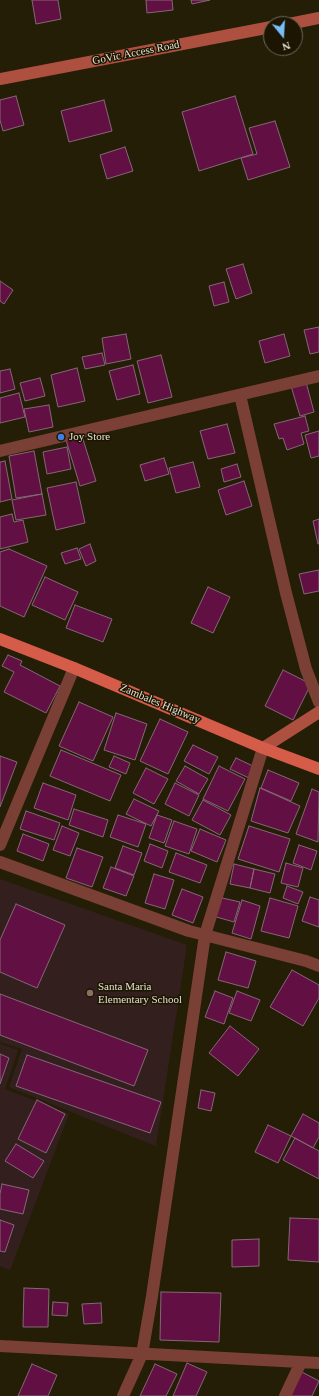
<!DOCTYPE html>
<html>
<head>
<meta charset="utf-8">
<style>
	body { margin:0 }
	#map { position:relative; width:319px; height:1396px; overflow:hidden; background:#251e07; font-family:Georgia,serif }
	canvas { display:block }
	.north { position:absolute; left:263px; top:16px; width:40px; height:40px; box-sizing:border-box; background:#1c1501; border:1px solid #6c6654; border-radius:50%; rotate:162deg; font-size:11px; font-weight:700; line-height:16px; text-align:center; color:#e4e0d1 }
	.north::after { content:''; display:block; margin:auto; width:14px; height:18px; background:#77bff7; clip-path:polygon(50% 0,100% 100%,50% 72%,0 100%) }
</style>
</head>
<body>
<div id="map">
<canvas width="319" height="1396"></canvas>
<div class="north">N</div>
</div>
<script>
const ctx = document.querySelector('canvas').getContext('2d');
ctx.lineJoin = 'round';
function paint(path, color) {
  ctx.fillStyle = color;
  ctx.fill(path, 'evenodd');
}
function shape(rows) {
  const path = new Path2D();
  for (const r of rows) {
    path.moveTo(r[0], r[1]);
    for (let i = 2; i < r.length; i += 2) path.lineTo(r[i], r[i + 1]);
  }
  return path;
}
function stroke(path, color, width, dash) {
  ctx.strokeStyle = color;
  ctx.lineWidth = width;
  ctx.lineCap = dash ? 'butt' : 'round';
  ctx.setLineDash(dash || []);
  ctx.stroke(path);
}
function drawText(font, color, halo, rows, align = 'center') {
  ctx.font = font + ' Georgia,serif';
  ctx.lineWidth = 3;
  ctx.setLineDash([]);
  ctx.textBaseline = 'middle';
  ctx.strokeStyle = halo;
  ctx.fillStyle = color;
  for (const [text, x, y, turn = 0] of rows) {
    ctx.save();
    ctx.translate(x, y);
    ctx.rotate((+turn || 0) * Math.PI / 180);
    ctx.textAlign = isNaN(turn) ? turn : align;
    if (halo) ctx.strokeText(text, 0, 0);
    ctx.fillText(text, 0, 0);
    ctx.restore();
  }
}
paint(shape([
	[0,879,187,945,156,1146,9,1087,22,1049,0,1042],
	[0,1044,18,1050,5,1089,69,1114,10,1270,0,1266]
]), '#33201e');
const building = shape([
	[32,0,58,0,61,19,36,24,32,0],
	[146,0,172,0,173,10,147,13,146,0],
	[191,0,210,0,192,4,191,0],
	[16,96,24,125,3,131,0,120,0,100,16,96],
	[235,96,253,154,199,171,182,112,235,96],
	[104,100,112,131,69,142,61,111,104,100],
	[275,121,290,167,248,180,241,158,257,154,249,128,275,121],
	[125,147,133,171,107,179,100,155,125,147],
	[243,264,252,293,236,299,226,269,243,264],
	[0,281,13,290,4,304,0,301,0,281],
	[224,282,229,302,214,306,209,286,224,282],
	[319,327,319,352,310,354,304,330,319,327],
	[126,334,131,359,106,364,102,338,126,334],
	[284,334,290,356,265,363,259,341,284,334],
	[102,353,105,365,85,369,82,357,102,353],
	[161,355,172,397,148,403,137,361,161,355],
	[133,365,140,394,117,400,109,371,133,365],
	[77,368,85,401,58,407,51,375,77,368],
	[10,369,15,389,0,393,0,371,10,369],
	[40,378,45,396,25,401,20,383,40,378],
	[306,382,314,412,300,416,291,386,306,382],
	[19,393,25,417,0,423,0,398,19,393],
	[49,405,53,427,29,432,24,409,49,405],
	[305,416,309,431,301,433,304,444,287,450,283,438,279,439,274,424,305,416],
	[227,424,235,453,208,459,200,431,227,424],
	[319,431,319,456,311,458,305,435,319,431],
	[82,436,96,481,80,486,66,440,82,436],
	[67,447,71,469,47,474,43,452,67,447],
	[34,451,42,494,16,498,9,456,34,451],
	[164,458,169,474,145,481,140,465,164,458],
	[5,461,12,499,0,502,0,462,5,461],
	[193,462,200,487,176,493,169,468,193,462],
	[237,464,241,477,224,482,221,469,237,464],
	[244,481,252,506,226,515,218,490,244,481],
	[76,482,85,523,56,530,47,488,76,482],
	[42,494,46,515,16,520,12,500,42,494],
	[12,514,14,522,23,520,28,542,0,549,0,517,12,514],
	[319,519,319,544,318,544,313,521,319,519],
	[90,544,96,561,86,566,79,549,90,544],
	[77,548,81,559,65,564,61,553,77,548],
	[9,549,47,566,24,617,0,606,0,552,9,549],
	[319,570,319,591,304,594,299,574,319,570],
	[45,577,78,592,65,620,32,605,45,577],
	[208,587,230,597,213,633,191,623,208,587],
	[75,605,112,619,103,642,66,628,75,605],
	[8,655,22,661,20,665,60,686,46,713,4,692,14,672,2,666,8,655],
	[283,670,311,684,293,720,265,706,283,670],
	[79,702,113,717,93,761,59,746,79,702],
	[116,713,147,724,135,760,104,750,116,713],
	[160,719,188,732,168,774,140,761,160,719],
	[193,745,218,757,209,774,184,761,193,745],
	[61,750,121,775,110,801,50,776,61,750],
	[0,756,17,762,0,807,0,756],
	[114,756,130,763,126,774,109,767,114,756],
	[236,758,255,767,249,778,230,769,236,758],
	[185,766,208,779,199,794,176,781,185,766],
	[219,766,245,779,228,811,203,799,219,766],
	[146,768,168,779,154,804,133,793,146,768],
	[268,770,299,783,291,801,261,788,268,770],
	[43,783,76,795,68,820,34,808,43,783],
	[175,783,199,795,189,816,165,804,175,783],
	[260,788,300,806,288,833,251,821,260,788],
	[312,789,319,792,318,842,296,834,312,789],
	[134,799,159,811,151,826,126,814,134,799],
	[203,800,231,815,220,835,192,820,203,800],
	[74,809,108,820,103,837,69,825,74,809],
	[26,811,60,823,54,840,20,829,26,811],
	[118,815,146,824,138,847,110,837,118,815],
	[157,815,172,820,164,843,149,838,157,815],
	[174,821,197,829,189,854,165,846,174,821],
	[62,826,79,833,70,856,53,850,62,826],
	[249,826,290,839,279,872,238,859,249,826],
	[200,829,226,840,217,862,191,851,200,829],
	[23,834,49,844,43,861,17,851,23,834],
	[150,844,168,851,162,868,144,861,150,844],
	[299,845,317,851,311,870,293,863,299,845],
	[123,846,142,853,134,875,115,868,123,846],
	[77,848,103,857,92,887,66,878,77,848],
	[176,853,207,865,200,883,169,872,176,853],
	[286,863,303,868,298,887,281,883,286,863],
	[234,864,254,869,250,888,230,884,234,864],
	[111,867,134,876,126,896,103,888,111,867],
	[254,869,275,874,270,893,250,888,254,869],
	[154,874,174,880,165,909,145,903,154,874],
	[287,886,303,892,298,904,283,898,287,886],
	[182,889,203,897,193,923,172,915,182,889],
	[218,897,240,902,234,922,213,916,218,897],
	[310,897,319,900,319,927,302,921,310,897],
	[270,898,298,906,289,938,261,931,270,898],
	[242,900,260,906,251,939,232,933,242,900],
	[16,904,65,925,37,988,0,972,0,940,16,904],
	[226,952,256,961,248,988,218,980,226,952],
	[292,970,319,985,319,998,303,1026,270,1007,292,970],
	[215,991,233,998,224,1024,205,1017,215,991],
	[237,991,260,1000,251,1021,229,1013,237,991],
	[0,994,148,1050,134,1086,0,1035,0,994],
	[230,1026,259,1049,238,1076,209,1053,230,1026],
	[0,1054,9,1058,0,1084,0,1054],
	[27,1055,161,1102,150,1133,16,1086,27,1055],
	[201,1090,215,1093,211,1111,198,1108,201,1090],
	[37,1100,65,1114,46,1153,18,1139,37,1100],
	[303,1114,319,1123,319,1137,313,1148,291,1136,303,1114],
	[268,1125,291,1136,278,1163,255,1152,268,1125],
	[295,1138,319,1151,319,1179,283,1160,295,1138],
	[16,1144,44,1161,33,1178,5,1161,16,1144],
	[2,1184,29,1190,23,1214,0,1209,0,1194,2,1184],
	[290,1218,319,1219,319,1262,288,1260,290,1218],
	[0,1220,14,1225,5,1252,0,1251,0,1220],
	[259,1239,259,1266,232,1267,232,1240,259,1239],
	[24,1288,49,1289,48,1327,23,1327,24,1288],
	[161,1292,221,1293,219,1342,160,1340,161,1292],
	[53,1302,68,1303,67,1316,52,1315,53,1302],
	[101,1303,102,1323,84,1324,82,1304,101,1303],
	[187,1363,207,1372,196,1396,173,1396,187,1363],
	[32,1364,57,1375,48,1396,18,1396,32,1364],
	[155,1364,177,1374,166,1396,140,1396,155,1364],
	[300,1371,319,1381,312,1396,288,1396,300,1371]
]);
paint(building, '#621043');
stroke(building, '#836875', 1);
stroke(shape([
	[240,395,286,593,306,669,319,702],
	[0,451,319,376],
	[0,845,74,668],
	[0,862,189,931,306,961,319,966],
	[0,1346,319,1363],
	[123,1396,142,1354,152,1296,205,935,263,748],
	[285,1396,301,1362]
]), '#7a4036', 12);
stroke(shape([
	[289,24,319,18],
	[0,79,271,27],
	[263,748,319,712]
]), '#ad5040', 12);
stroke(shape([
	[0,639,74,668,263,748,319,769]
]), '#d55c48', 12);
for (const [x, y, r, color] of [
	[61,437,4,"#3f7fe0"],
	[90,993,4,"#8d6e63"]
]) {
  const dot = new Path2D();
  dot.arc(x, y, r, 0, 2 * Math.PI);
  ctx.fillStyle = color;
  ctx.fill(dot);
  stroke(dot, '#1c1501', 1.5);
}
drawText('11px', '#e4e0d1', '#1c1501', [
	["GoVic Access Road",136,53,-11],
	["Zambales Highway",160,704,23]
]);
drawText('11px', '#e4e0d1', '#1c1501', [
	["Joy Store",69,437],
	["Santa Maria",98,987],
	["Elementary School",98,1000]
], 'left');
</script>
</body>
</html>
